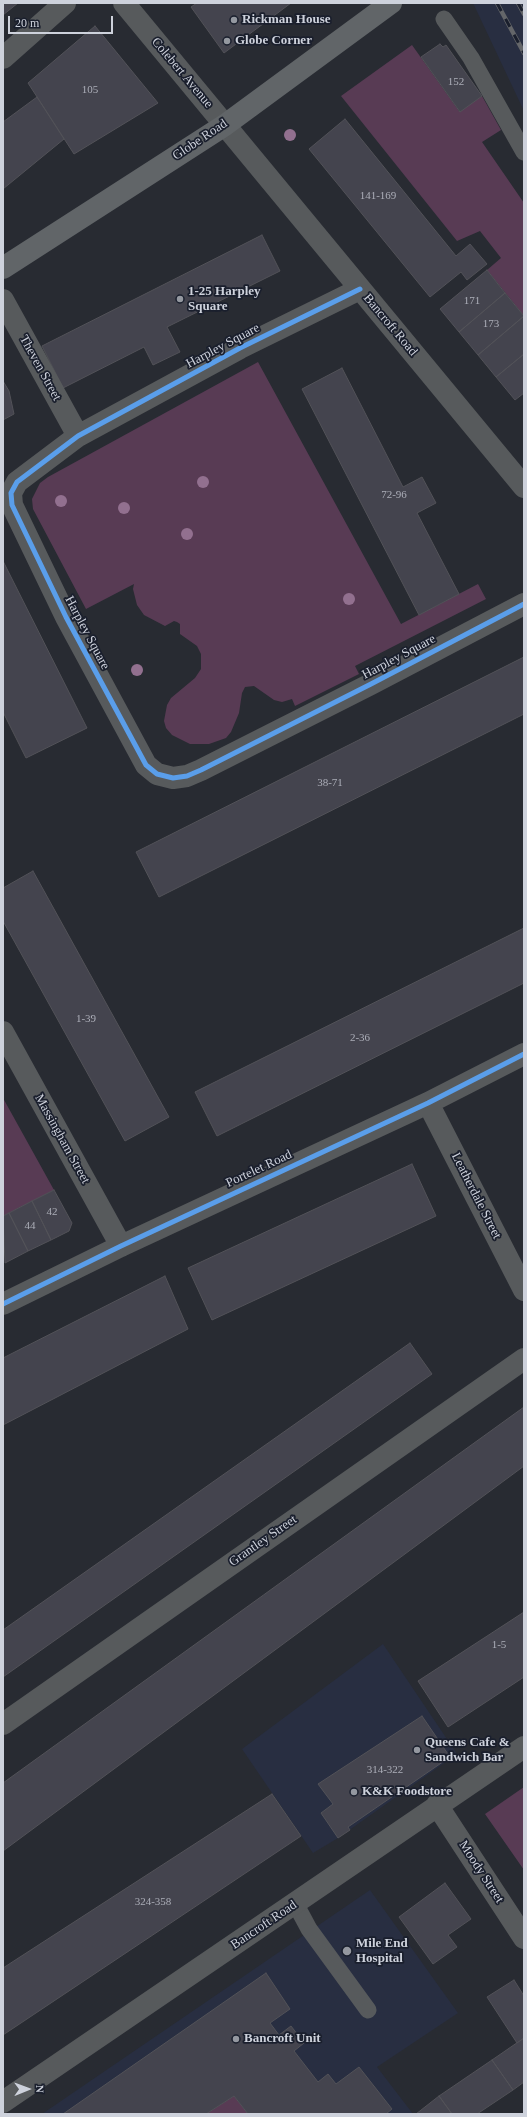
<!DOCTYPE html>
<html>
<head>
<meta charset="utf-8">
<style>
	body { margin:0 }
	#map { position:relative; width:527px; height:2117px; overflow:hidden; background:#282b32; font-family:Georgia,serif }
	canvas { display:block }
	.frame { position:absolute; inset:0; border:4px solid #ced2dc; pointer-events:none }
	.north { position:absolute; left:8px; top:2069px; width:40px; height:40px; -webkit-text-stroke:3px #1a1f2d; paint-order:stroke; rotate:89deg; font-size:11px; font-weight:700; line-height:16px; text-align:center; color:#ced2dc }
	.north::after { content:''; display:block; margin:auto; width:14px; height:18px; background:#ced2dc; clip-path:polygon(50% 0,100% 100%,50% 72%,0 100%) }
	.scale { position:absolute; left:8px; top:16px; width:105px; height:18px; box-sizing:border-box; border:2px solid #ced2dc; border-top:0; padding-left:5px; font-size:12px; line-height:14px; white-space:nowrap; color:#ced2dc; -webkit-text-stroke:3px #1a1f2d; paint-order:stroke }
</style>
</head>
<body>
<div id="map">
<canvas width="527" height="2117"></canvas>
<div class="frame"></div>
<div class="north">N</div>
<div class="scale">20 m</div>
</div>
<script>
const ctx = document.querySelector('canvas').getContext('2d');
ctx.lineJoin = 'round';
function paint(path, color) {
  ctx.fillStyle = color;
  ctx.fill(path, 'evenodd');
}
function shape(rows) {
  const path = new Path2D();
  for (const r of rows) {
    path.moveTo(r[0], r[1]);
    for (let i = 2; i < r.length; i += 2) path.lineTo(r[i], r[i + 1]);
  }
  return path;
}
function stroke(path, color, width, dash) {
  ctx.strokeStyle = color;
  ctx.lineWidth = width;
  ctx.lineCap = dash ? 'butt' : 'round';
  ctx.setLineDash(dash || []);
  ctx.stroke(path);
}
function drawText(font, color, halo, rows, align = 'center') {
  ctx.font = font + ' Georgia,serif';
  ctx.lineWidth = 3.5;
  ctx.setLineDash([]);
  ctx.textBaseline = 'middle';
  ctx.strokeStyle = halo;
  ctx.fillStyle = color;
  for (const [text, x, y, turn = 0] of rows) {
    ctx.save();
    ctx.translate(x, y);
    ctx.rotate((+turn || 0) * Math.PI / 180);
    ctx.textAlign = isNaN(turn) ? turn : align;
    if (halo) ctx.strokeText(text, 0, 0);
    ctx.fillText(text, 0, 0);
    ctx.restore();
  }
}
paint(shape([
	[473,3,524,3,524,111],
	[383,1644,457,1754,338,1838,313,1853,242,1749],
	[370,1890,458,2013,377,2067,413,2114,42,2114]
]), '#282e41');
paint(shape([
	[412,45,459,111,482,96,501,130,482,142,524,203,524,316,487,270,501,258,480,231,457,241,341,96],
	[258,362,401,624,478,584,486,599,355,666,359,674,295,706,292,699,282,702,274,700,254,686,245,687,242,693,239,713,231,732,226,738,209,744,190,744,172,735,166,728,164,721,167,705,171,698,195,678,201,669,201,654,197,646,180,634,180,624,177,622,174,621,165,626,144,615,137,605,133,589,134,584,86,609,33,509,32,499,40,483,48,477],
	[3,1098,54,1190,3,1216],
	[524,1787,524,1870,485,1814],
	[234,2096,248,2114,206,2114]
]), '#583b54');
const building = shape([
	[3,3,18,3,3,15,3,3],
	[197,3,291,3,224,53,191,7,197,3],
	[95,26,158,103,74,154,28,83,95,26],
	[440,44,443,47,446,45,482,96,460,112,421,57,440,44],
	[37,97,64,139,3,189,3,122,37,97],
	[345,119,456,256,470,244,487,264,467,280,461,272,430,297,309,149,345,119],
	[262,235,280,271,167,327,180,352,153,365,144,347,63,388,42,346,262,235],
	[487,270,505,293,459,332,440,309,487,270],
	[505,293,524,316,478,355,459,332,505,293],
	[524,316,524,354,496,377,478,355,524,316],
	[524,354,524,393,515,400,496,377,524,354],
	[342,368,403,487,422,477,436,503,417,513,459,594,419,615,302,389,342,368],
	[3,381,9,391,14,414,3,420,3,381],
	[3,561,87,728,26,758,3,712,3,561],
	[524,657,524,714,159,897,136,852,524,657],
	[33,871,169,1117,125,1141,3,921,3,888,33,871],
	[524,928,524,983,217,1136,195,1092,524,928],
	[412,1164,436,1216,212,1320,188,1268,412,1164],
	[54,1190,72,1223,69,1231,51,1240,32,1201,54,1190],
	[32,1201,51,1240,28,1251,9,1213,32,1201],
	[9,1213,28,1251,5,1263,3,1216,9,1213],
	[165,1276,188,1329,3,1425,3,1358,165,1276],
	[410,1343,432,1374,3,1677,3,1630,410,1343],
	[524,1407,524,1466,3,1851,3,1783,524,1407],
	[524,1612,524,1677,448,1727,418,1681,524,1612],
	[422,1716,450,1757,348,1827,350,1830,338,1838,321,1813,333,1804,318,1784,422,1716],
	[272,1794,301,1836,3,2035,3,1968,272,1794],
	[445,1883,471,1919,448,1935,457,1947,433,1964,399,1917,445,1883],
	[266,1973,290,2009,270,2023,279,2035,291,2026,304,2043,294,2051,318,2082,328,2074,336,2084,359,2067,392,2109,386,2114,248,2114,234,2096,206,2114,63,2114,266,1973],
	[514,1980,524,1996,524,2038,517,2043,487,1997,514,1980],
	[524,2038,524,2082,513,2090,492,2060,524,2038],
	[492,2060,513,2090,477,2114,452,2114,439,2096,492,2060],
	[439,2096,452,2114,416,2114,439,2096]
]);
paint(building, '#44444e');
stroke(building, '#525258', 1);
stroke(shape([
	[444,19,471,58,524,152],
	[295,1903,309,1929,368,2010]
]), '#575a5c', 17);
stroke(shape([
	[124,3,524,487],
	[3,58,65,3],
	[360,289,240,348,78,436,17,482,11,493,12,505,66,617,146,765,157,774,173,778,187,776,201,770,371,684,524,604],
	[3,300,78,436],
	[3,1032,121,1246],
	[428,1103,524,1290],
	[3,1304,121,1246,428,1103,524,1054],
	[3,1724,524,1359],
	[437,1805,524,1938],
	[3,2102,524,1747]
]), '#575a5c', 22);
stroke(shape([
	[3,268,225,125,391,3]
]), '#616568', 22);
const rail = shape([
	[497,3,524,53],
	[518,3,524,14]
]);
stroke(rail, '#646669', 4.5);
stroke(rail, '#1a1f2d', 3, [9]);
stroke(shape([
	[360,289,240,348,78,436,17,482,11,493,12,505,66,617,146,765,157,774,173,778,187,776,201,770,371,684,524,604],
	[3,1304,121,1246,428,1103,524,1054]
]), '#5a9eea', 5);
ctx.fillStyle = '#92708f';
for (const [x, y] of [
	[290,135],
	[203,482],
	[61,501],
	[124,508],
	[187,534],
	[349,599],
	[137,670]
]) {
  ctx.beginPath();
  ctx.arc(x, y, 6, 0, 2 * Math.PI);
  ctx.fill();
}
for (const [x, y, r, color] of [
	[234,20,4,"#9498a0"],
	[227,41,4,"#9498a0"],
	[180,299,4,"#9498a0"],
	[417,1750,4,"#9498a0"],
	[354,1792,4,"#9498a0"],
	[347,1951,5,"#9498a0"],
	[236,2039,4,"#9498a0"]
]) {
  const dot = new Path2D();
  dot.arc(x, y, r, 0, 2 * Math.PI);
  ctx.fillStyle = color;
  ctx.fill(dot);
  stroke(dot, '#1a1f2d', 1.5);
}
drawText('11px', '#acaeb8', null, [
	["152",456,82],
	["105",90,90],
	["141-169",378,196],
	["171",472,301],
	["173",491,324],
	["72-96",394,495],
	["38-71",330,783],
	["1-39",86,1019],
	["2-36",360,1038],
	["42",52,1212],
	["44",30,1226],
	["1-5",499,1645],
	["314-322",385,1770],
	["324-358",153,1902]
]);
drawText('bold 13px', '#ced2dc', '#1a1f2d', [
	["Rickman House",242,20],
	["Globe Corner",235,41],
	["1-25 Harpley",188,292],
	["Square",188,307],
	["Queens Cafe &",425,1743],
	["Sandwich Bar",425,1758],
	["K&K Foodstore",362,1792],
	["Mile End",356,1944],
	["Hospital",356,1959],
	["Bancroft Unit",244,2039]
], 'left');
drawText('13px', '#ced2dc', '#1a1f2d', [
	["Colebert Avenue",182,73,50],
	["Globe Road",200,140,-34],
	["Bancroft Road",390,325,50],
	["Harpley Square",223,346,-28],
	["Theven Street",40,368,61],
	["Harpley Square",87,633,62],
	["Harpley Square",399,657,-28],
	["Massingham Street",62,1139,61],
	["Portelet Road",259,1169,-25],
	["Leatherdale Street",476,1196,63],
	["Grantley Street",263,1541,-35],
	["Moody Street",481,1872,57],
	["Bancroft Road",264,1925,-34]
]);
</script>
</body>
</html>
